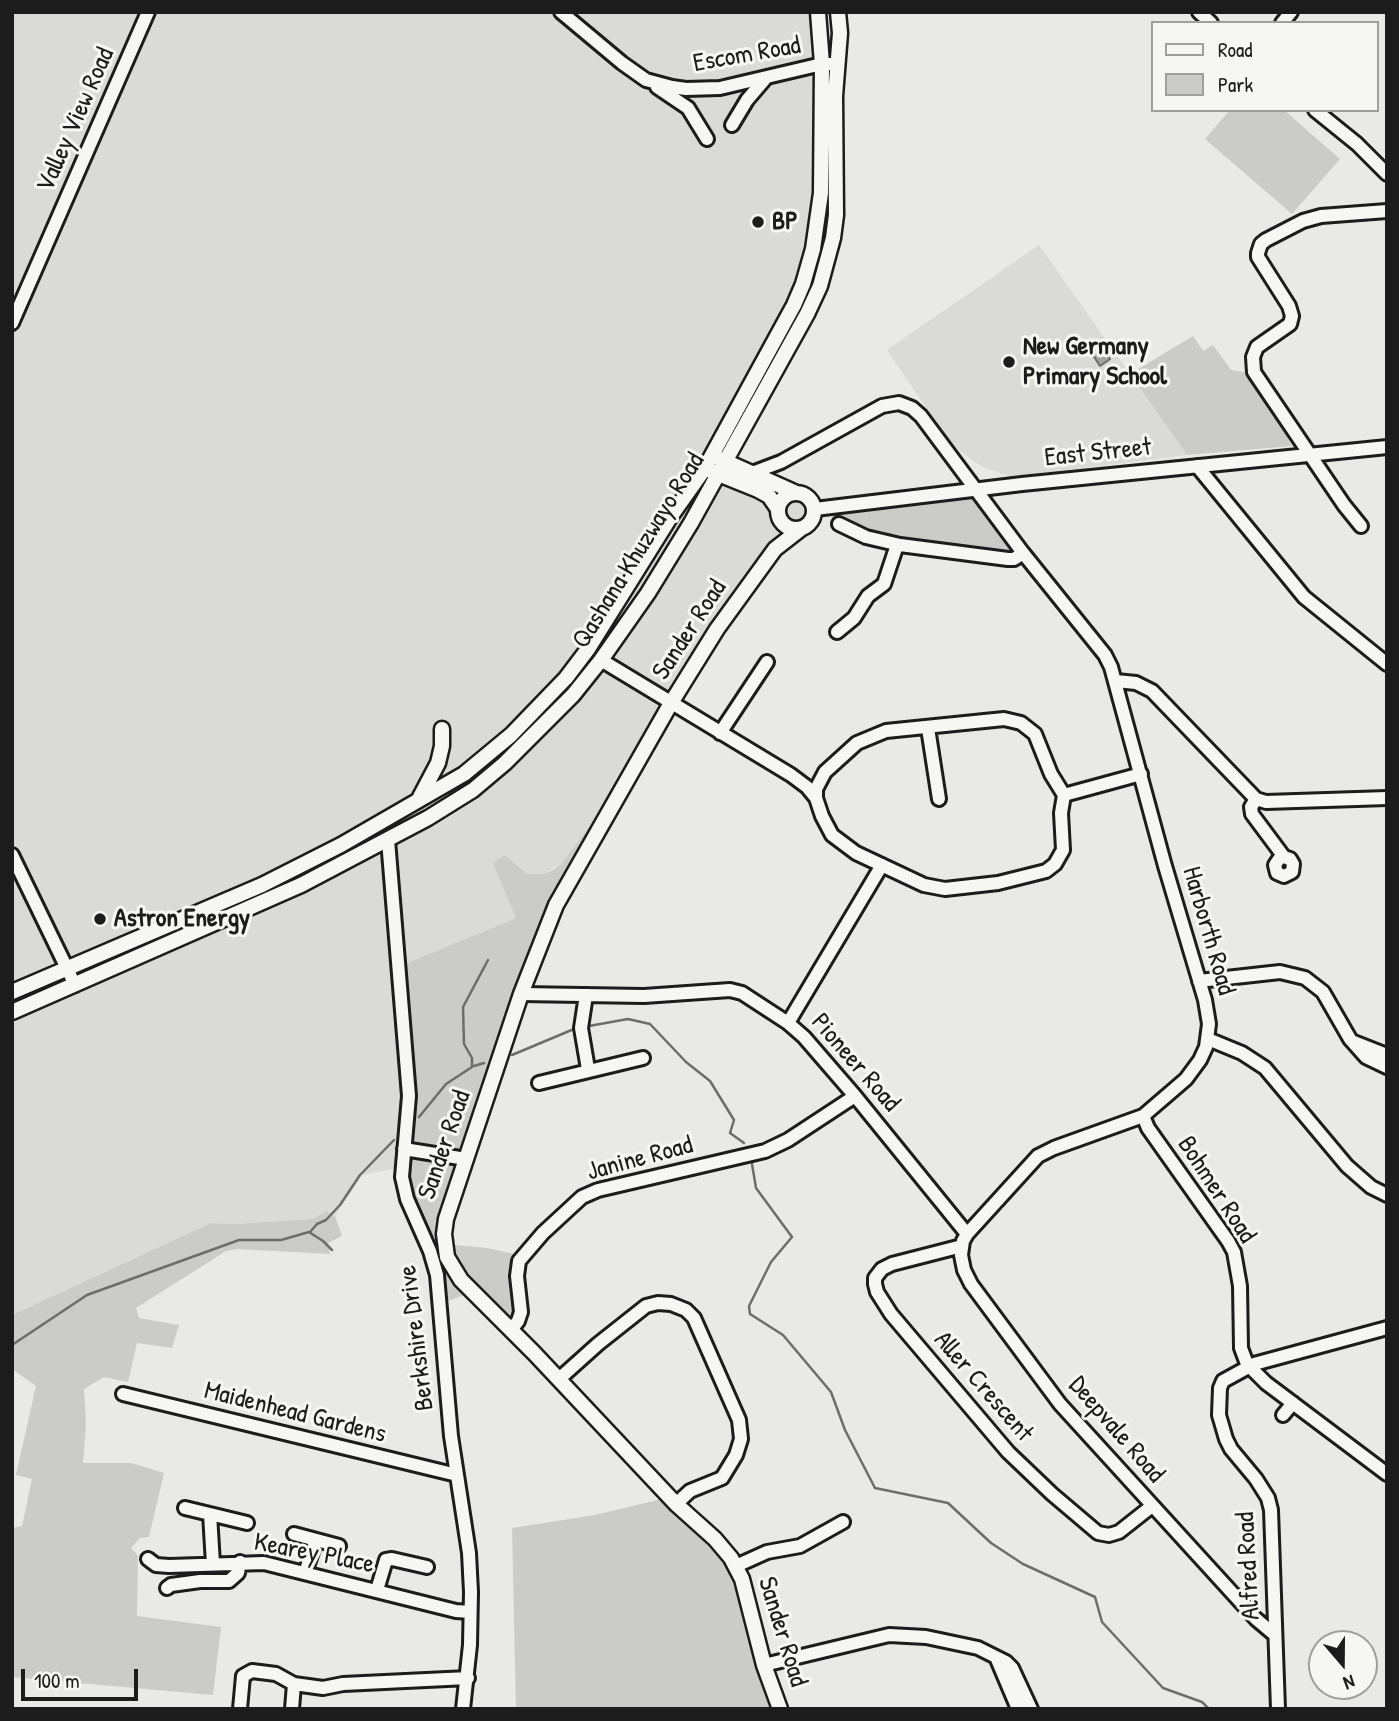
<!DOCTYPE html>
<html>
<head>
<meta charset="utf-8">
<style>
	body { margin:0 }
	#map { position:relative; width:1399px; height:1721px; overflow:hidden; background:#e9e9e5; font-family:"Patrick Hand",sans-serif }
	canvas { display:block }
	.frame { position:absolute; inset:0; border:14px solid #1c1c1c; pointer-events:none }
	.legend { position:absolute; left:1151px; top:21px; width:228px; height:91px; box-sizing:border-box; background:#f6f6f2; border:2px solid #9f9f9c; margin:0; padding:9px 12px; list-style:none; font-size:21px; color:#1c1c1c }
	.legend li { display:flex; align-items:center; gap:14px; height:35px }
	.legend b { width:35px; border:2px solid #9f9f9c }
	.north { position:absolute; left:1308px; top:1630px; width:70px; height:70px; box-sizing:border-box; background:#f6f6f2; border:2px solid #9f9f9c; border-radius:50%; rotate:160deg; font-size:19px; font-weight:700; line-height:28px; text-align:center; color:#1c1c1c }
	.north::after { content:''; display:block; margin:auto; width:24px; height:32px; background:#1c1c1c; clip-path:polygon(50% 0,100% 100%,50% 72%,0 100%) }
	.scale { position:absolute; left:21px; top:1669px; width:117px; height:32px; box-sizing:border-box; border:4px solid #1c1c1c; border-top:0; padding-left:9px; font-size:21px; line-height:24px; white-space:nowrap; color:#1c1c1c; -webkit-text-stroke:5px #f6f6f2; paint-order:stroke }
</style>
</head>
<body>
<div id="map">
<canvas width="1399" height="1721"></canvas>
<div class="frame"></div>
<ul class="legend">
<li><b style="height:9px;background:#f6f6f2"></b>Road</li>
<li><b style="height:19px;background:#cbcbc7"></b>Park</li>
</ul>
<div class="north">N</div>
<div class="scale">100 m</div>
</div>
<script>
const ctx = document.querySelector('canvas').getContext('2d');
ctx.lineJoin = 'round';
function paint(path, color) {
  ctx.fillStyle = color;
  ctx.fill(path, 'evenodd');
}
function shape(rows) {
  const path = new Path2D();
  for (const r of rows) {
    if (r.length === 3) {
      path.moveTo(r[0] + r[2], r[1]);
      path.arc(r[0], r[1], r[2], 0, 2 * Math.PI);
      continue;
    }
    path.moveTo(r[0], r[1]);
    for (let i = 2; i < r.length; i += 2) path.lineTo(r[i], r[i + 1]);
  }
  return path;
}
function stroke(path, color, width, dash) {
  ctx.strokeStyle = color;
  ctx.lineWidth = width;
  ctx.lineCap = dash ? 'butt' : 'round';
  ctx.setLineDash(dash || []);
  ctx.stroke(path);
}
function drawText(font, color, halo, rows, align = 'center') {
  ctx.font = font + ' "Patrick Hand",sans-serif';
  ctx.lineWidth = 6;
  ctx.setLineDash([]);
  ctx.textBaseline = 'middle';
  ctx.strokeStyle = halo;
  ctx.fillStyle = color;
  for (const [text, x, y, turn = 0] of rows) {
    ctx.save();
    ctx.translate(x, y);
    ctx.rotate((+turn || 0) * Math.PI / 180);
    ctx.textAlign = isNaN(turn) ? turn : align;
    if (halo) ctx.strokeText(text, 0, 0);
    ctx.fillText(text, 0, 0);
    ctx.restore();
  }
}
paint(shape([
	[12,12,828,12,833,64,836,195,819,286,726,460,829,508,816,511,774,550,718,629,603,826,595,819,561,864,543,874,527,874,505,855,494,864,516,918,400,966,404,1048,402,1167,362,1175,335,1216,326,1211,313,1219,234,1224,211,1223,12,1315],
	[1039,245,1187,455,1012,477,982,467,950,443,887,350]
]), '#dadad6');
paint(shape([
	[1230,110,1284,110,1340,159,1292,214,1205,139],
	[1193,336,1203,351,1213,345,1231,370,1250,373,1292,446,1187,455,1130,374],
	[975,489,1018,557,897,545,839,525,833,520,829,508],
	[595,819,603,826,542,938,445,1244,487,1248,523,1256,520,1300,511,1330,473,1292,439,1304,436,1276,407,1199,400,966,516,918,493,863,505,855,527,874,543,874,553,870,561,864],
	[326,1211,335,1216,342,1236,328,1243,330,1254,237,1249,226,1251,136,1308,139,1318,179,1325,172,1348,137,1343,128,1382,104,1377,84,1389,86,1425,83,1463,131,1463,164,1473,149,1537,140,1538,131,1548,138,1556,137,1616,221,1627,213,1695,12,1677,12,1528,22,1526,32,1479,16,1475,36,1386,12,1369,12,1315,211,1223,234,1224,313,1219],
	[670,1497,723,1547,781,1709,516,1709,512,1528,595,1515]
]), '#cbcbc7');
const water = shape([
	[1097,340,1110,359,1100,366,1087,346,1097,340]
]);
paint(water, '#a3a3a1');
stroke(water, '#6d6d6c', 2);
stroke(shape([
	[589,1026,628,1019,650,1024,686,1062,710,1081,734,1120,730,1133,744,1143],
	[512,1055,574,1029],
	[474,1066,484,1063],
	[419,1117,446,1084,472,1067,472,1058,464,1044,463,1007,488,960],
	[752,1164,756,1188,792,1237,771,1262,749,1306,750,1314,783,1335,831,1392,845,1430,875,1488,948,1503,991,1543,1023,1564,1095,1597,1102,1622,1163,1688,1202,1702,1209,1709],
	[310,1232,317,1224,326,1220,340,1205,360,1175,394,1140],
	[12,1345,87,1295,239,1240,281,1240,309,1232,323,1241,332,1250]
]), '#6d6d6c', 2.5);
const minor = shape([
	[561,12,622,63,646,80,672,87,686,89,720,88,822,64,831,64],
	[1199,12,1211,23],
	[1282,23,1291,12],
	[657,87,688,108,707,139],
	[1315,110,1357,144,1387,174],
	[732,125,747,100,765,79],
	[12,323,148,12],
	[1197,466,1304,597,1387,664],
	[752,473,781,462,882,406,899,403,912,408,921,416,1023,553,1105,655,1111,667,1165,866,1205,1000,1209,1024,1206,1047,1200,1060,1186,1079,1143,1116,1054,1148,1038,1156,967,1234,963,1241,961,1255,964,1270,971,1284,1060,1404,1256,1619,1275,1635],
	[815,509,1022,484,1387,447],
	[839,524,866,537,900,545,1008,559,1014,559,1023,553],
	[1361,526,1344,505,1254,372,1253,357,1257,347,1290,324,1292,316,1289,306,1258,257,1258,253,1261,244,1266,240,1303,221,1321,216,1387,211],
	[837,632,854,618,868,596,884,584,897,545],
	[601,660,791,775,807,787,816,798],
	[1116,681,1136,683,1152,691,1256,799,1266,802,1387,798],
	[1004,719,1021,723,1035,734,1051,774,1064,795,1061,813,1063,850,1055,864,1046,871,998,883,945,889,924,885,856,853,832,835,822,816,816,798,816,789,825,772,857,743,886,731,1004,719],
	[928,728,939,799],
	[720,733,767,662],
	[1064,795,1141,774],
	[1256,799,1251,807,1252,814,1284,857,1290,859,1293,864,1292,872,1284,876,1277,873,1275,865,1279,859,1284,857],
	[388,840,409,1096,402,1177,407,1199,430,1251,437,1275,451,1436,469,1553,471,1592,470,1645,463,1709],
	[12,855,75,985],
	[1199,981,1280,972,1305,978,1323,992,1350,1039,1366,1057,1387,1067],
	[521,994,644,996,730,990,742,993,788,1023,804,1037,855,1096,967,1234],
	[586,995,581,1028,588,1069],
	[788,1023,882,865],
	[1208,1039,1242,1053,1265,1068,1347,1166,1371,1187,1387,1195],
	[1354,1042,1387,1055],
	[539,1083,643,1058],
	[1143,1116,1148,1128,1228,1241,1234,1252,1240,1286,1241,1348,1247,1364,1266,1383,1387,1474],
	[404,1149,466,1159],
	[962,1246,892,1264,882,1269,875,1278,875,1284,877,1292,891,1314,1008,1452,1052,1494,1098,1533,1109,1535,1119,1532,1152,1506],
	[511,1330,518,1321,521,1312,517,1276,519,1261,543,1233,582,1197,598,1190,765,1151,788,1140,855,1096],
	[559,1379,598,1344,646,1306,658,1303,671,1304,686,1310,694,1318,739,1420,741,1439,736,1455,722,1478,690,1491,676,1504],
	[123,1394,457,1475],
	[1283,1415,1293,1403],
	[185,1508,247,1523],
	[210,1514,213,1564],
	[294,1534,339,1546],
	[148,1559,156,1565,169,1566,264,1563,456,1611,470,1612],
	[736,1566,767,1552,800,1546,843,1522],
	[305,1573,316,1540],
	[167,1588,171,1585,200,1581,229,1581,238,1573,240,1562],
	[377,1590,386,1560,392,1559,427,1567],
	[996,1657,1018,1709],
	[764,1665,889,1635,926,1637,978,1648,1006,1662,1012,1668,1031,1709],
	[240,1709,243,1676,252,1671,276,1674,294,1684,323,1688,343,1684,468,1678],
	[292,1709,294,1684],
	[1278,1709,1271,1510,1268,1498,1256,1479,1231,1449,1226,1439,1219,1415,1220,1388,1223,1381,1254,1364,1387,1328]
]);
const major = shape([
	[720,459,794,492],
	[711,471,758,490,769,496,778,509],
	[796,511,18],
	[420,797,438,763,442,746,442,729],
	[12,992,262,885,341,845,464,774,511,735,566,678,588,649,671,516,705,468,794,305,803,284,813,249,821,193,822,64,818,12],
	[12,1012,301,885,428,818,473,790,505,763,573,695,601,660,648,593,691,523,807,314,820,286,833,238,836,215,835,96,840,33,838,12],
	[780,1709,764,1665,742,1579,731,1558,715,1539,676,1504,534,1353,461,1280,447,1257,444,1234,446,1219,521,994,556,905,671,703,717,629,775,549,802,528]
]);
stroke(minor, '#1c1c1c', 18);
stroke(major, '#1c1c1c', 19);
stroke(minor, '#f6f6f2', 12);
stroke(major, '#f6f6f2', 14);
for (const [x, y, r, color] of [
	[758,222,7,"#1c1c1c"],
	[1009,362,7,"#1c1c1c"],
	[100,919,7,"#1c1c1c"]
]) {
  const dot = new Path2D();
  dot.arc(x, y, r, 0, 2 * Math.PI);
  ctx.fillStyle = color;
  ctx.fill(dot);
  stroke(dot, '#f6f6f2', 2.5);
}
drawText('26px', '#1c1c1c', '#f6f6f2', [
	["Escom Road",747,55,-10],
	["Valley View Road",76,120,-66],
	["East Street",1098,453,-6],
	["Qashana Khuzwayo Road",639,551,-58],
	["Sander Road",690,630,-57],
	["Harborth Road",1208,931,74],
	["Pioneer Road",855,1063,49],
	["Sander Road",445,1145,-71],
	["Janine Road",640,1159,-15],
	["Bohmer Road",1216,1190,57],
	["Berkshire Drive",417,1338,-97],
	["Aller Crescent",983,1387,49],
	["Maidenhead Gardens",295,1413,14],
	["Deepvale Road",1116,1430,49],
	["Kearey Place",314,1554,11],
	["Alfred Road",1249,1566,-93],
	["Sander Road",782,1632,73]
]);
drawText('bold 26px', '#1c1c1c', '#f6f6f2', [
	["BP",772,222],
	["New Germany",1023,347],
	["Primary School",1023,377],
	["Astron Energy",114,919]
], 'left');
</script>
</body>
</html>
